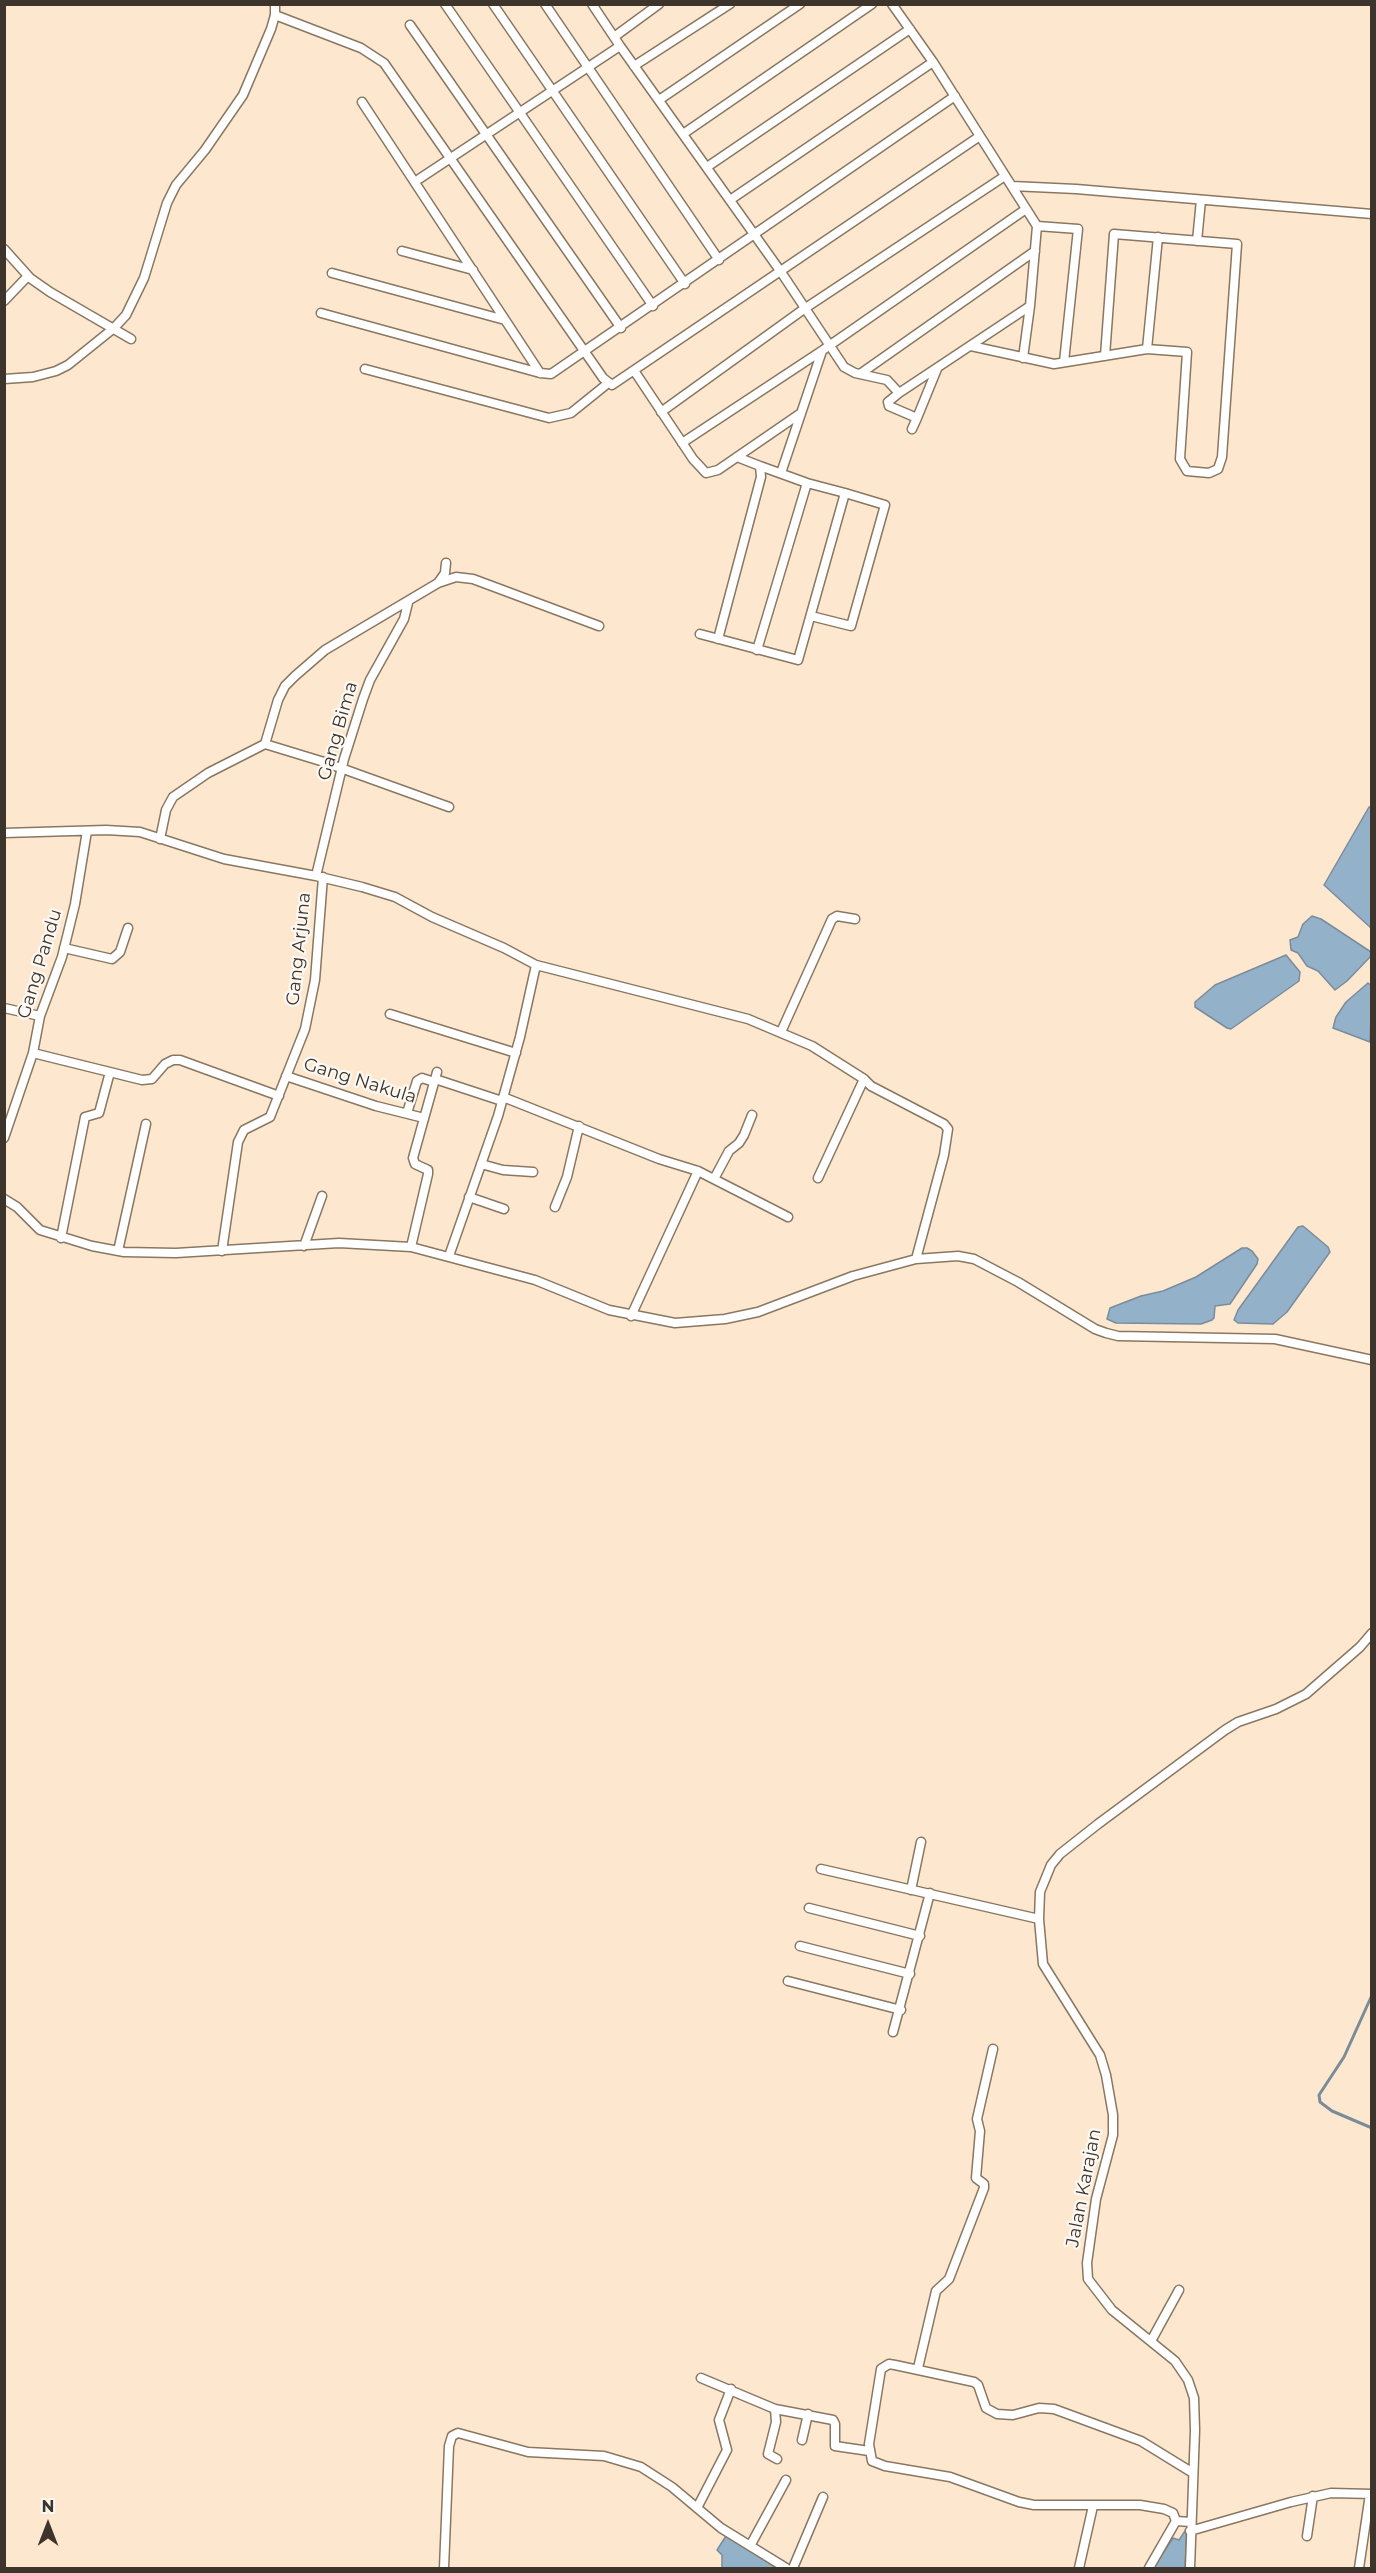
<!DOCTYPE html>
<html>
<head>
<meta charset="utf-8">
<style>
	body { margin:0 }
	#map { position:relative; width:1376px; height:2573px; overflow:hidden; background:#fde8cf; font-family:Montserrat,sans-serif }
	canvas { display:block }
	.frame { position:absolute; inset:0; border:6px solid #3d352b; pointer-events:none }
	.north { position:absolute; left:18px; top:2495px; width:60px; height:60px; -webkit-text-stroke:4px #fcf8f3; paint-order:stroke; rotate:0deg; font-size:16px; font-weight:700; line-height:24px; text-align:center; color:#3d352b }
	.north::after { content:''; display:block; margin:auto; width:21px; height:27px; background:#3d352b; clip-path:polygon(50% 0,100% 100%,50% 72%,0 100%) }
</style>
</head>
<body>
<div id="map">
<canvas width="1376" height="2573"></canvas>
<div class="frame"></div>
<div class="north">N</div>
</div>
<script>
const ctx = document.querySelector('canvas').getContext('2d');
ctx.lineJoin = 'round';
function paint(path, color) {
  ctx.fillStyle = color;
  ctx.fill(path, 'evenodd');
}
function shape(rows) {
  const path = new Path2D();
  for (const r of rows) {
    path.moveTo(r[0], r[1]);
    for (let i = 2; i < r.length; i += 2) path.lineTo(r[i], r[i + 1]);
  }
  return path;
}
function stroke(path, color, width, dash) {
  ctx.strokeStyle = color;
  ctx.lineWidth = width;
  ctx.lineCap = dash ? 'butt' : 'round';
  ctx.setLineDash(dash || []);
  ctx.stroke(path);
}
function drawText(font, color, halo, rows, align = 'center') {
  ctx.font = font + ' Montserrat,sans-serif';
  ctx.lineWidth = 4.5;
  ctx.setLineDash([]);
  ctx.textBaseline = 'middle';
  ctx.strokeStyle = halo;
  ctx.fillStyle = color;
  for (const [text, x, y, turn = 0] of rows) {
    ctx.save();
    ctx.translate(x, y);
    ctx.rotate((+turn || 0) * Math.PI / 180);
    ctx.textAlign = isNaN(turn) ? turn : align;
    if (halo) ctx.strokeText(text, 0, 0);
    ctx.fillText(text, 0, 0);
    ctx.restore();
  }
}
const water = shape([
	[1369,807,1372,808,1371,928,1324,885,1369,807],
	[1312,916,1321,919,1371,952,1371,956,1347,981,1335,990,1318,971,1307,966,1298,953,1291,950,1290,940,1298,937,1303,924,1312,916],
	[1286,955,1300,972,1299,981,1231,1029,1227,1028,1195,1007,1195,1002,1215,985,1286,955],
	[1368,983,1372,986,1370,1042,1333,1028,1336,1017,1346,1002,1368,983],
	[1303,1226,1328,1247,1330,1252,1287,1312,1273,1324,1238,1323,1234,1320,1238,1310,1298,1227,1303,1226],
	[1242,1248,1247,1248,1252,1251,1258,1259,1257,1264,1230,1304,1215,1306,1214,1318,1212,1320,1201,1324,1116,1323,1107,1319,1110,1308,1141,1296,1163,1291,1196,1277,1242,1248],
	[1187,2528,1185,2568,1153,2568,1173,2538,1179,2540,1187,2528],
	[726,2536,757,2555,777,2568,722,2568,722,2555,717,2550,726,2536]
]);
paint(water, '#94b1ca');
stroke(water, '#7a8c9a', 1.5);
stroke(shape([
	[1372,1995,1344,2057,1319,2095,1320,2102,1332,2111,1372,2128]
]), '#7a8c9a', 3);
const street = shape([
	[445,4,653,306],
	[493,4,685,284],
	[545,4,719,260],
	[275,15,361,48,384,63,603,378,612,385,980,136],
	[410,25,621,328],
	[614,37,659,4],
	[620,46,781,272,844,367,855,373,887,380,899,393,1030,306,1037,226,933,62,892,4],
	[634,66,730,4],
	[659,100,800,4],
	[362,102,540,373],
	[683,134,872,4],
	[707,167,910,29],
	[419,179,620,46,592,4],
	[1012,186,1076,189,1372,214],
	[730,200,933,62],
	[1037,226,1078,229,1064,362],
	[1197,241,1201,200],
	[4,249,30,278,50,292,131,339],
	[402,251,473,270],
	[332,273,505,320],
	[4,301,28,276],
	[321,313,540,373,551,374,955,96],
	[971,346,1054,364,1147,349,1187,352,1180,459,1187,471,1209,473,1218,469,1222,457,1237,244,1114,234,1105,356],
	[1147,349,1158,237],
	[1023,358,1030,306],
	[365,369,549,418,571,413,607,384],
	[635,372,693,459,706,473,718,470,801,413],
	[860,374,1035,251],
	[4,379,33,377,56,371,68,365,114,328,126,315,144,278,167,203,176,185,205,150,243,95,271,29,275,15,275,4],
	[899,393,888,402,889,406,917,418,937,369],
	[661,412,804,309,1005,176],
	[912,429,917,418],
	[682,443,823,350,1026,209],
	[781,473,822,351],
	[438,583,456,577,473,579,599,626],
	[811,616,851,626,885,505,845,493],
	[700,634,798,660,845,493,807,483,760,466],
	[718,639,761,477,760,466,737,457],
	[757,650,807,483],
	[265,744,278,700,285,686,295,676,325,650,438,583,445,573,446,563],
	[4,833,106,830,140,832,224,859,316,876,362,887,395,897,432,917,504,948,536,965,748,1019,812,1046,864,1079,871,1086,944,1124,948,1129,944,1155,916,1259],
	[160,839,166,810,173,797,208,773,265,744,324,762,449,807],
	[316,876,344,759,363,699,370,680,404,619,408,603],
	[64,948,112,959,120,952,128,928],
	[4,1008,40,1016],
	[390,1014,516,1053],
	[781,1032,832,919,837,916,855,919],
	[33,1053,142,1080,152,1079,165,1064,173,1060,180,1060,279,1096],
	[286,1076,376,1106,424,1118],
	[435,1079,502,1101],
	[503,1097,659,1159,698,1171,788,1217],
	[407,1113,417,1081,422,1078,434,1082],
	[4,1138,33,1053,40,1016,62,957,75,904,87,831],
	[481,1164,503,1170,533,1172],
	[818,1178,864,1079],
	[714,1179,729,1151,739,1143,744,1135,752,1115],
	[469,1197,504,1209],
	[4,1199,17,1207,40,1230,92,1246,124,1252,176,1253,339,1243,411,1247,535,1280,609,1310,675,1323,725,1319,758,1312,853,1276,916,1259,958,1256,974,1259,1018,1282,1095,1329,1106,1333,1118,1336,1275,1339,1372,1360],
	[555,1207,567,1177,579,1126],
	[61,1238,85,1117,99,1113,110,1072],
	[304,1246,322,1196],
	[411,1247,428,1174,428,1170,415,1164,413,1158,437,1072],
	[118,1251,146,1124],
	[222,1251,238,1142,244,1130,270,1117,305,1029,315,980,323,877],
	[449,1256,498,1116,520,1037,536,965],
	[631,1316,698,1171],
	[821,1869,1039,1919],
	[911,1890,921,1842],
	[809,1908,920,1936],
	[800,1946,910,1974],
	[788,1981,901,2010],
	[893,2032,930,1893],
	[1151,2341,1179,2290],
	[918,2368,936,2291,949,2279,984,2188,984,2184,976,2178,980,2131,977,2119,993,2049],
	[701,2378,775,2409,776,2422,768,2454,777,2459],
	[775,2409,833,2420,835,2424,835,2446,869,2451],
	[802,2440,808,2414],
	[697,2508,727,2450,719,2420,731,2389],
	[1191,2522,1176,2521,1173,2513,1164,2509,1140,2505,1034,2505,1019,2502,950,2477,885,2466,872,2461,869,2444,881,2369,889,2364,895,2365,974,2382,978,2385,986,2408,997,2414,1013,2415,1039,2408,1054,2409,1141,2441,1193,2473],
	[1190,2531,1291,2502,1331,2493,1372,2494],
	[1307,2536,1313,2496],
	[750,2546,786,2480],
	[444,2568,449,2446,452,2436,458,2433,528,2452,604,2456,641,2467,672,2487,721,2528,786,2568],
	[793,2568,823,2497],
	[1079,2568,1093,2506],
	[1149,2568,1176,2521],
	[1190,2568,1195,2430,1194,2398,1188,2380,1175,2361,1112,2310,1088,2279,1087,2263,1096,2199,1113,2135,1113,2115,1106,2075,1100,2055,1043,1964,1039,1919,1040,1892,1051,1865,1060,1854,1098,1824,1225,1730,1238,1722,1276,1709,1306,1694,1360,1647,1372,1633],
	[1359,2568,1370,2494]
]);
stroke(street, '#897761', 11);
stroke(street, '#fff', 8);
drawText('18px', '#3d352b', '#fcf8f3', [
	["Gang Bima",338,731,-74],
	["Gang Arjuna",299,949,-84],
	["Gang Pandu",40,964,-73],
	["Gang Nakula",360,1081,17],
	["Jalan Karajan",1084,2188,-79]
]);
</script>
</body>
</html>
